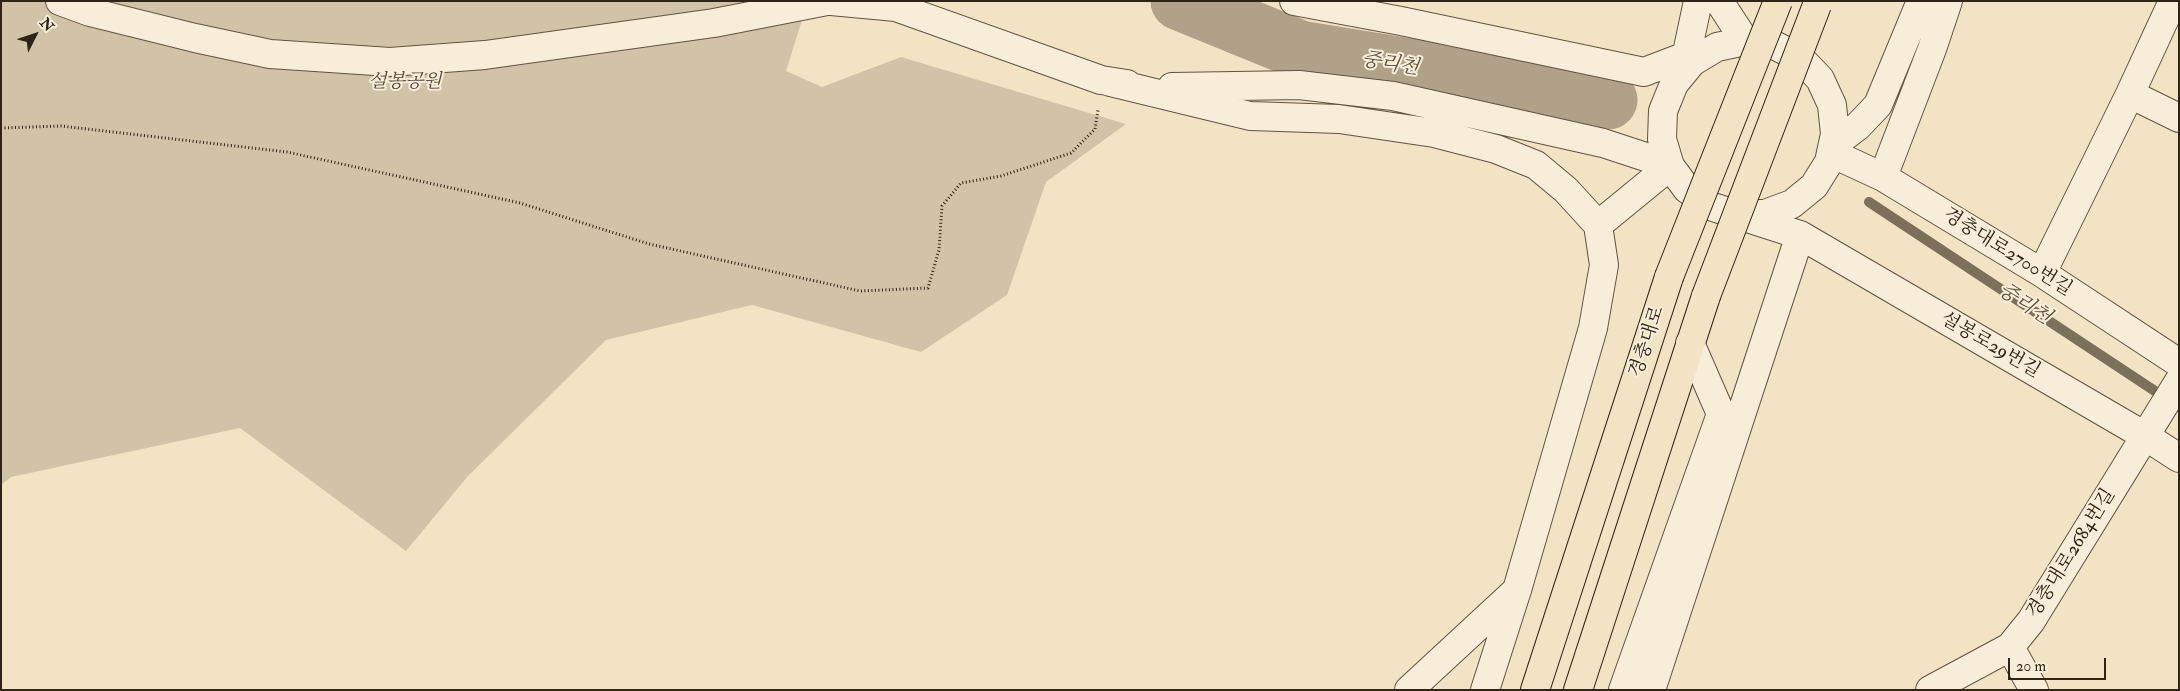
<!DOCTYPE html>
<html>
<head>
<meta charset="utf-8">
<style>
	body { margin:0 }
	#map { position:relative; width:2180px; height:691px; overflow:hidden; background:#f2e3c5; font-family:"IM FELL Double Pica",serif }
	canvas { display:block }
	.frame { position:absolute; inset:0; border:2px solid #2f2415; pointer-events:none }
	.north { position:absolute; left:10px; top:10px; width:50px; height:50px; -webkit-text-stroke:4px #f7edd9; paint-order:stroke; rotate:49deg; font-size:14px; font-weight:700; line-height:20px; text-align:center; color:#2f2415 }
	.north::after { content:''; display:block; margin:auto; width:18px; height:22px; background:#2f2415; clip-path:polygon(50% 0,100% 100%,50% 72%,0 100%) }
	.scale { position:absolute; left:2008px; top:658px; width:98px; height:22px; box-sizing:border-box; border:2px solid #2f2415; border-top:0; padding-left:6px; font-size:15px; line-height:18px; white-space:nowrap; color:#2f2415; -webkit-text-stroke:4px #f7edd9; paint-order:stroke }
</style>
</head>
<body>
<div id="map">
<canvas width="2180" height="691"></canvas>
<div class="frame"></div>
<div class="north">N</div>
<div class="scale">20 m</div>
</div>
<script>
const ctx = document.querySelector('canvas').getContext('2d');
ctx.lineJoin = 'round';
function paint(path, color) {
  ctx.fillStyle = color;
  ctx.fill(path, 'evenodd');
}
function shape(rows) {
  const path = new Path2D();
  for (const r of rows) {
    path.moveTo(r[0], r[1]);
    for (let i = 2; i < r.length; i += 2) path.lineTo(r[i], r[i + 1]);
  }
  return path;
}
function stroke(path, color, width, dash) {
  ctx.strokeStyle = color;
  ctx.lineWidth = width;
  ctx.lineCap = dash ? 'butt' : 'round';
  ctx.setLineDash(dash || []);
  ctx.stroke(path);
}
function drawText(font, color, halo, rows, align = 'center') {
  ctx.font = font + ' "IM FELL Double Pica","Noto Serif KR",serif';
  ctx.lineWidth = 4;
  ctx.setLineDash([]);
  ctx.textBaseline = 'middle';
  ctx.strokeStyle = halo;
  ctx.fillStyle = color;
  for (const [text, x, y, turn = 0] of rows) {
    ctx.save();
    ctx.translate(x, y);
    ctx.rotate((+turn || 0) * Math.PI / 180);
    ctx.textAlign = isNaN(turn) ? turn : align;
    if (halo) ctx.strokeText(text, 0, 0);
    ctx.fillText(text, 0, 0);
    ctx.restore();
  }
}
paint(shape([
	[1,1,808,1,786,71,822,87,901,57,1126,124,1046,182,1007,295,921,352,752,305,606,340,468,476,406,551,240,428,11,477,1,485]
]), '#d1c3a7');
stroke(shape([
	[1869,202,2167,399]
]), '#7c705b', 10);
stroke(shape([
	[1180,1,1300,50,1608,100]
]), '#b0a289', 59);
const minor = shape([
	[60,1,90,12,195,38,270,54,390,62,485,55,714,23,827,1],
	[831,1,896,7,1101,80,1127,84],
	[1294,1,1401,21,1644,72,1686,56],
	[1719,1,1745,41],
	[1683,72,1698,1],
	[1110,82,1250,116,1339,119,1434,133,1496,149,1536,165,1566,190,1598,225,1604,265,1593,328,1517,590,1485,690],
	[1172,87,1299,85,1393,96,1603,143,1670,165],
	[2130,94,2179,118],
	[1833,145,1858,126,1878,105,1921,1],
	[1831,153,1883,177,2042,273,2179,363],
	[1883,177,1932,49,1948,1],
	[1737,214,1765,214,1792,204,1814,186,1829,162,1835,134,1832,105,1820,79,1800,58,1774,45,1745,41,1717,47,1692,62,1674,84,1663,111,1662,139,1670,166,1687,189,1710,206,1800,235,2145,436,2179,458],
	[1598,225,1670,166],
	[2042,273,2130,94,2173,1],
	[2010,647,2034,690],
	[1409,690,1516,591],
	[1623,690,1721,414,1690,343],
	[1651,690,1800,235],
	[1930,690,2010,647,2031,621,2179,381]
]);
const major = shape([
	[1535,690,1669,277],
	[1578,690,1706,296]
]);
stroke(minor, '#605441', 30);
stroke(major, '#2f2415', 30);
stroke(shape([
	[1,128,61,126,287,152,520,203,649,244,860,291,928,288,939,250,942,206,961,183,1001,176,1071,153,1095,129,1098,110]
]), '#2f2415', 3, [1, 2.5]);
stroke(minor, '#f7edd9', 28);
stroke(major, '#f2e3c5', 28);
const majorBridge = shape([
	[1669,277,1778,1],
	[1706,296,1817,5]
]);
stroke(majorBridge, '#2f2415', 30, []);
stroke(majorBridge, '#f2e3c5', 28);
drawText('italic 19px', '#584c3a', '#f7edd9', [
	["설봉공원",405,83]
]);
drawText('19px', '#2f2415', '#f7edd9', [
	["경충대로2700번길",2007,253,32],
	["경충대로",1648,342,-72],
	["설봉로29번길",1990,346,30],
	["경충대로2684번길",2072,554,-58]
]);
drawText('italic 20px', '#5c503e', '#f7edd9', [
	["중리천",1390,65,9],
	["중리천",2024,305,33]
]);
</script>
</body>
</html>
